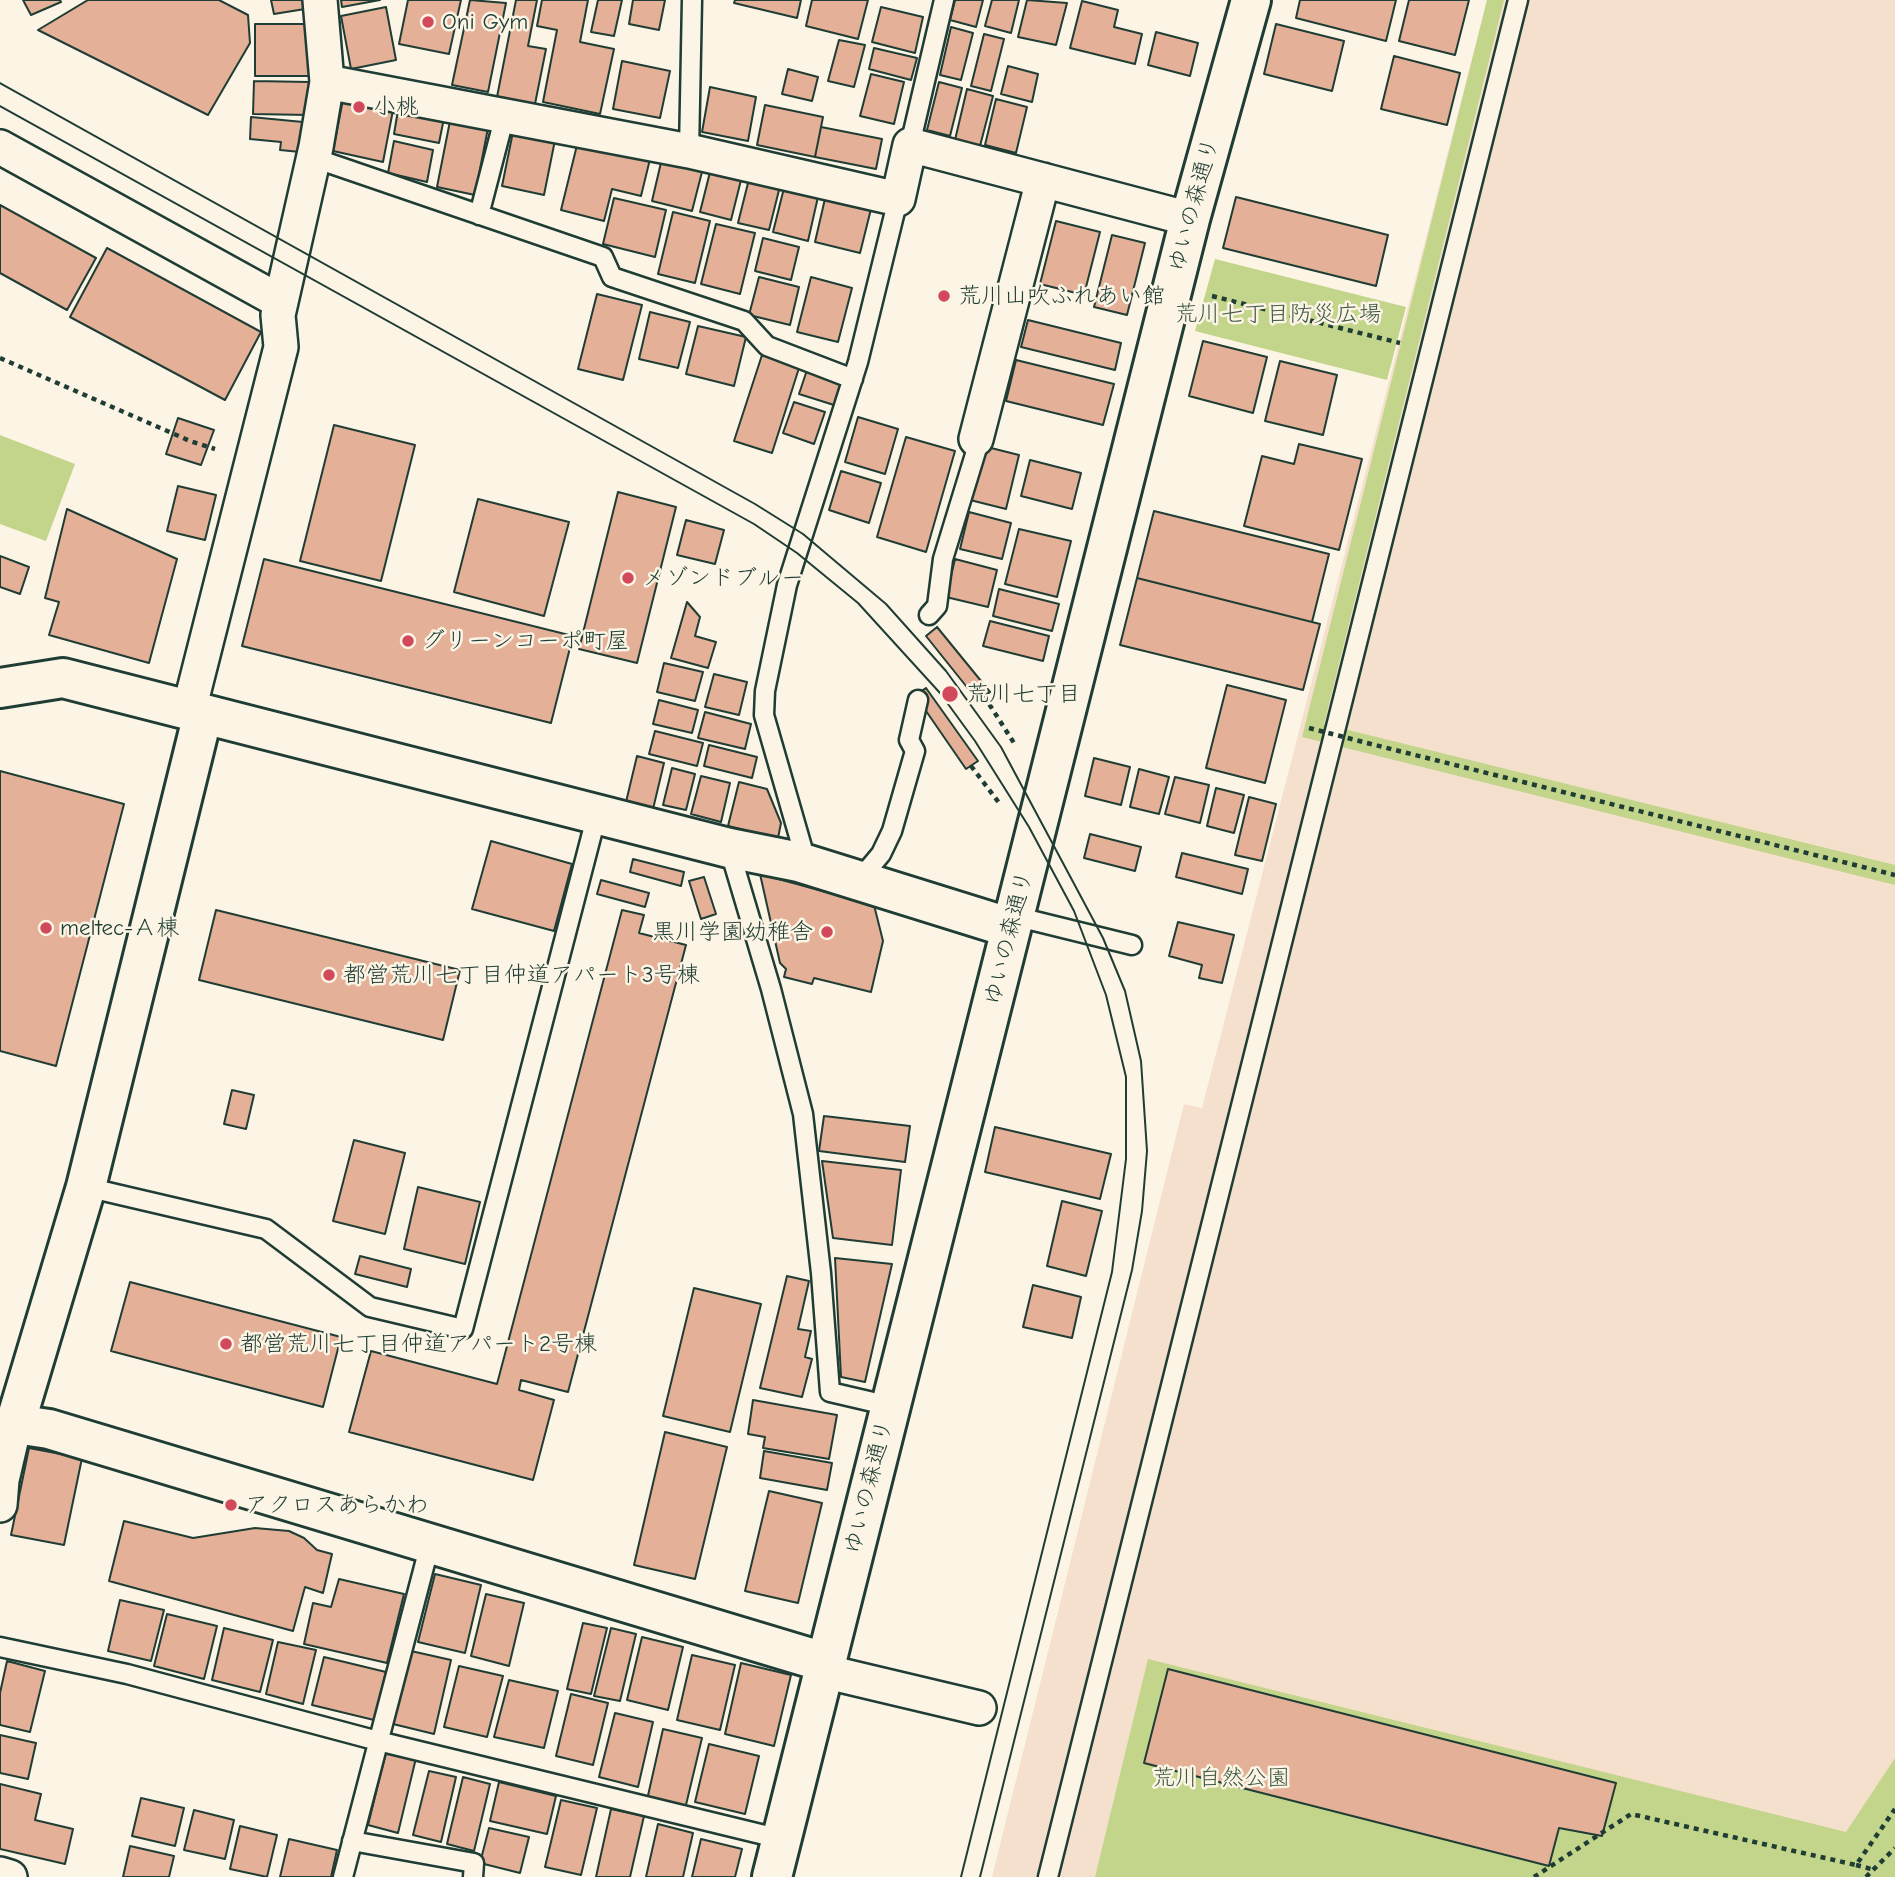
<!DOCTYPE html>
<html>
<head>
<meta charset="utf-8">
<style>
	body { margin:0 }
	canvas { display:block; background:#fcf5e5 }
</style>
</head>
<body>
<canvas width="1895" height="1877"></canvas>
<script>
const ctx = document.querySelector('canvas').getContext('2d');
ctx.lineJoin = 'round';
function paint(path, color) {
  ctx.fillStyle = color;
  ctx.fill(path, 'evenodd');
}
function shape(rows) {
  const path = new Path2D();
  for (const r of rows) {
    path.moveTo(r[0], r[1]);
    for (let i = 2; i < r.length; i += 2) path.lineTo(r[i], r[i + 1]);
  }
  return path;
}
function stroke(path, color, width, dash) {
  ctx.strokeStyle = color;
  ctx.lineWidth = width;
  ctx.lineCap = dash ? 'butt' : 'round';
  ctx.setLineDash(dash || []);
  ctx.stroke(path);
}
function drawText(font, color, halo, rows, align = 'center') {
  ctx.font = font + ' "Comic Neue","Klee One",sans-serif';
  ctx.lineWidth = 5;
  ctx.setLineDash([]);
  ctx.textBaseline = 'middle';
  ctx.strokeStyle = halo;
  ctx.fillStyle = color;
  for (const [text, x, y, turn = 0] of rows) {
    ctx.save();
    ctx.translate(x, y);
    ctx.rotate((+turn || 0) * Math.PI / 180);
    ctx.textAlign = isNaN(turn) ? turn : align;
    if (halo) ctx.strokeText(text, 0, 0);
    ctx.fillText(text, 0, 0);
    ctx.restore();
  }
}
paint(shape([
	[1487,0,1895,0,1895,1877,992,1877,1184,1104,1202,1108]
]), '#f5e0ce');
paint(shape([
	[1487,0,1504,0,1324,724,1895,865,1895,885,1302,737],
	[1215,259,1406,307,1387,380,1195,331],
	[0,435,75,464,46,541,0,524],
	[1148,1659,1846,1832,1895,1758,1895,1877,1095,1877]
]), '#c3d58a');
const building = shape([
	[23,0,60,0,61,2,31,15,23,0],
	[88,0,219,0,248,15,250,43,208,115,38,30,88,0],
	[271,0,309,0,311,8,274,14,271,0],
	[341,0,380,0,342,7,341,0],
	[408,0,461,0,449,54,399,44,408,0],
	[470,0,506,3,488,92,452,85,470,0],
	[516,0,537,0,528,46,546,49,535,104,497,97,516,0],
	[542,0,588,0,580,42,614,49,600,114,543,102,557,30,537,26,542,0],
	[598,0,622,0,614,36,591,32,598,0],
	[633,0,665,0,659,30,629,24,633,0],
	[735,0,801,0,797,18,734,3,735,0],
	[812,0,868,0,858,39,806,26,812,0],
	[955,0,983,0,976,27,950,20,955,0],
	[992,0,1019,0,1011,33,985,26,992,0],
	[1027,0,1067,3,1056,45,1018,37,1027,0],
	[1300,0,1396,0,1386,41,1296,18,1300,0],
	[1409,0,1469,0,1455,55,1399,41,1409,0],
	[1082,1,1118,10,1114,27,1142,34,1135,64,1070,48,1082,1],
	[386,7,396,60,351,69,341,16,386,7],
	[881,7,923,17,915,53,872,42,881,7],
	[255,24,310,24,310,76,255,76,255,24],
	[1276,24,1344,41,1332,91,1264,74,1276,24],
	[951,27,973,33,961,80,940,75,951,27],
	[1156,32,1198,43,1190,76,1148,65,1156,32],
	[984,34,1004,39,991,91,971,86,984,34],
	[839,40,865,45,854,87,828,81,839,40],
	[874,48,917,58,911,80,869,69,874,48],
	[1394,56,1460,73,1447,125,1381,109,1394,56],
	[622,61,670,71,660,118,613,109,622,61],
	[1008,66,1038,74,1032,102,1001,94,1008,66],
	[788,69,818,77,812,101,782,94,788,69],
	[871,74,904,82,894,124,860,116,871,74],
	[254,81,309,82,309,115,253,114,254,81],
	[939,82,962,88,950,136,927,130,939,82],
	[710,87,756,97,748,141,702,132,710,87],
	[967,89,993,96,980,146,955,140,967,89],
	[344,94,394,105,383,162,333,151,344,94],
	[996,99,1027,107,1016,153,985,145,996,99],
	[399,104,445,113,439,143,394,134,399,104],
	[765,105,823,117,815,157,757,145,765,105],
	[251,117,303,122,300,152,280,150,281,142,250,139,251,117],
	[450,121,488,128,475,195,437,187,450,121],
	[514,127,556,135,544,195,502,186,514,127],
	[821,127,882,139,876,169,815,157,821,127],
	[579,137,651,155,641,196,612,189,604,221,561,210,579,137],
	[394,141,433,150,427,182,388,173,394,141],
	[663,154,704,164,692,211,652,201,663,154],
	[712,164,743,172,731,220,700,212,712,164],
	[751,171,782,178,769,230,738,223,751,171],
	[786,180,820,188,808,241,773,232,786,180],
	[827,190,873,201,860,253,815,242,827,190],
	[1236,197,1388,235,1376,286,1223,248,1236,197],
	[614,198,666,210,655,257,603,244,614,198],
	[0,205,96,258,67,310,0,273,0,205],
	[673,212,710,221,695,283,658,274,673,212],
	[1056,221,1100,232,1084,295,1040,284,1056,221],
	[716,224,755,233,740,294,701,284,716,224],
	[1112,235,1145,243,1127,315,1094,307,1112,235],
	[763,238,799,247,791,280,755,271,763,238],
	[107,248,261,332,225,400,70,317,107,248],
	[759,277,799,287,790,325,749,315,759,277],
	[811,277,852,288,838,342,797,332,811,277],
	[597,294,642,305,623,380,578,369,597,294],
	[650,312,690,322,678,368,639,359,650,312],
	[1028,320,1121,343,1115,370,1021,347,1028,320],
	[698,326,746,337,734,386,686,374,698,326],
	[1203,341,1267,357,1253,413,1189,396,1203,341],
	[762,355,799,368,772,453,734,441,762,355],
	[1016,360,1114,384,1103,425,1006,401,1016,360],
	[1280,361,1337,375,1323,435,1265,421,1280,361],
	[807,370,841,382,834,405,799,394,807,370],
	[794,402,825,412,814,444,783,433,794,402],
	[858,417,898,429,885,474,845,462,858,417],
	[178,418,214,430,201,465,166,454,178,418],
	[334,425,415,445,381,581,300,561,334,425],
	[906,437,955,451,926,552,877,537,906,437],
	[1299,444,1362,459,1339,550,1244,526,1262,456,1294,464,1299,444],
	[983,446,1019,455,1006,509,970,500,983,446],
	[1030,460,1081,473,1072,509,1021,496,1030,460],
	[841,471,881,483,869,523,829,510,841,471],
	[178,486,216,495,205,540,167,531,178,486],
	[618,492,676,507,637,663,579,649,618,492],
	[478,499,569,522,544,616,454,592,478,499],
	[67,509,177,559,149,663,49,635,59,602,45,598,67,509],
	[1154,511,1329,554,1312,622,1137,578,1154,511],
	[969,512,1011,523,1002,559,960,549,969,512],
	[686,520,724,530,715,564,677,555,686,520],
	[1019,529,1071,541,1057,597,1005,584,1019,529],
	[0,556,29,567,20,594,0,587,0,556],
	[264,559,573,636,551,723,242,646,264,559],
	[955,559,997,570,988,607,946,597,955,559],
	[1137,578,1320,624,1303,690,1120,645,1137,578],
	[999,589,1059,604,1052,631,993,616,999,589],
	[687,602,700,617,695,636,716,642,708,668,671,658,687,602],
	[990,621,1049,636,1043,661,983,646,990,621],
	[937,627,990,692,978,701,926,636,937,627],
	[664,663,703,672,695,701,657,692,664,663],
	[714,674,747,682,739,715,705,707,714,674],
	[1227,685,1286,700,1265,783,1206,768,1227,685],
	[926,688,978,761,966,769,915,695,926,688],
	[659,700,698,710,692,733,653,724,659,700],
	[705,712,751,724,745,749,698,738,705,712],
	[655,731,703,743,697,766,649,754,655,731],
	[709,745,757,757,752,778,704,766,709,745],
	[637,756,664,763,653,809,626,802,637,756],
	[1094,758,1130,767,1121,805,1085,796,1094,758],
	[672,768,695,774,686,810,663,805,672,768],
	[1139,769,1169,777,1159,814,1130,807,1139,769],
	[0,771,124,804,56,1066,0,1051,0,771],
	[701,776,730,783,721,822,691,814,701,776],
	[1175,777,1209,785,1200,823,1165,814,1175,777],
	[739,782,767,789,781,823,778,838,728,826,739,782],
	[1216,788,1244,795,1234,833,1207,826,1216,788],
	[1249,797,1276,804,1262,861,1235,855,1249,797],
	[1090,834,1141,847,1135,871,1084,858,1090,834],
	[491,841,572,864,554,931,472,909,491,841],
	[1182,853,1248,869,1242,894,1176,877,1182,853],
	[633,859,684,872,681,886,630,872,633,859],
	[760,874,874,905,883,941,871,992,814,978,812,984,784,977,786,969,780,963,760,874],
	[704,877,716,914,701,919,689,881,704,877],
	[601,880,649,893,645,907,597,894,601,880],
	[216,910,460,970,443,1040,199,980,216,910],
	[622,910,644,915,639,933,686,945,568,1392,521,1380,519,1390,554,1400,533,1480,349,1432,371,1351,497,1384,622,910],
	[1178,922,1234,935,1222,983,1199,978,1202,965,1169,956,1178,922],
	[232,1090,254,1095,246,1129,224,1124,232,1090],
	[824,1116,910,1126,905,1162,819,1151,824,1116],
	[995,1127,1111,1154,1100,1199,985,1172,995,1127],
	[354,1140,405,1153,385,1234,333,1221,354,1140],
	[822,1161,901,1170,892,1245,833,1238,822,1161],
	[418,1187,480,1202,465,1264,404,1249,418,1187],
	[1062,1201,1102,1211,1086,1276,1047,1266,1062,1201],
	[360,1256,411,1269,407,1287,355,1274,360,1256],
	[835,1258,892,1264,865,1382,841,1377,835,1258],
	[787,1276,809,1281,798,1329,811,1331,805,1357,812,1359,802,1397,760,1388,787,1276],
	[130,1282,341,1337,323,1407,111,1351,130,1282],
	[1033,1285,1081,1297,1072,1338,1023,1327,1033,1285],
	[694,1288,761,1304,730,1432,663,1416,694,1288],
	[753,1400,837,1415,829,1459,763,1448,765,1437,748,1434,753,1400],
	[665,1432,727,1447,695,1579,634,1565,665,1432],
	[29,1448,82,1458,64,1545,11,1535,29,1448],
	[764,1451,832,1463,827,1490,760,1478,764,1451],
	[769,1491,822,1503,798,1603,745,1591,769,1491],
	[124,1521,193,1538,255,1528,289,1531,304,1538,317,1550,332,1554,323,1593,305,1587,293,1631,109,1581,124,1521],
	[435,1574,481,1585,465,1653,418,1642,435,1574],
	[339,1579,404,1594,387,1663,304,1644,313,1603,331,1607,339,1579],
	[486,1594,524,1603,509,1666,471,1656,486,1594],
	[120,1600,164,1610,151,1661,108,1651,120,1600],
	[167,1614,217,1626,204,1679,154,1666,167,1614],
	[583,1623,607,1628,591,1694,567,1689,583,1623],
	[224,1628,273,1640,260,1692,212,1680,224,1628],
	[611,1628,636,1634,620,1701,594,1696,611,1628],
	[642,1637,683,1647,668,1710,627,1700,642,1637],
	[278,1642,316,1650,303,1704,266,1694,278,1642],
	[411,1651,451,1660,434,1734,393,1724,411,1651],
	[692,1655,735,1665,720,1730,677,1720,692,1655],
	[324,1657,386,1672,374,1720,312,1705,324,1657],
	[7,1661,45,1671,30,1732,0,1725,0,1693,7,1661],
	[741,1663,791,1675,774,1746,725,1734,741,1663],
	[459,1666,503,1676,487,1737,444,1727,459,1666],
	[1168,1669,1616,1783,1602,1836,1559,1828,1549,1866,1144,1763,1168,1669],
	[509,1680,558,1691,544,1748,494,1737,509,1680],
	[571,1694,608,1703,593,1765,556,1756,571,1694],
	[615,1713,653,1722,638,1787,599,1777,615,1713],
	[663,1729,702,1738,685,1809,647,1800,663,1729],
	[0,1735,36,1743,28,1779,0,1773,0,1735],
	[709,1744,759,1756,745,1814,695,1802,709,1744],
	[386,1752,416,1758,398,1833,368,1825,386,1752],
	[429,1771,456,1777,441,1842,413,1835,429,1771],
	[463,1777,490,1784,474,1851,447,1844,463,1777],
	[499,1782,556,1796,547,1834,490,1821,499,1782],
	[0,1784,41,1794,35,1820,73,1829,65,1864,0,1849,0,1784],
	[141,1798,184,1808,175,1846,132,1836,141,1798],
	[561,1800,597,1808,581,1875,545,1867,561,1800],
	[611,1809,644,1816,630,1877,596,1877,611,1809],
	[194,1810,234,1820,225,1859,184,1850,194,1810],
	[658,1824,693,1833,683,1877,646,1877,658,1824],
	[240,1826,277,1835,267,1877,230,1869,240,1826],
	[489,1828,529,1837,520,1873,480,1863,489,1828],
	[289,1839,337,1850,331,1877,280,1877,289,1839],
	[701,1839,742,1849,735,1877,692,1877,701,1839],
	[130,1846,174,1856,169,1877,123,1877,130,1846]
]);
paint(building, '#e4b097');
stroke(building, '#1f3d34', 2);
const service = shape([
	[910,145,944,0],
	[689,151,692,0],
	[314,158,603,257,612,277,744,321,767,346,853,379],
	[479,215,505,115],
	[929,615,937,606,943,559,977,448,976,439],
	[729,848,771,989,803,1114,821,1273,830,1392,890,1406],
	[799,862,802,847,764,715,765,691,787,585,858,362,898,199],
	[860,879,881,854,892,831,915,751,909,740,918,700],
	[1014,916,1132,945],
	[86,1187,266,1229,370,1307,463,1329,597,814],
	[0,1647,127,1674,378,1741,781,1839],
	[352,1841,474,1863,473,1877],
	[343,1877,430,1544],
	[1048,1877,1518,0]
]);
const minor = shape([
	[327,82,689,151,898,199,910,145,1190,219],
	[0,147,281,302],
	[976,439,1043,180],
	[189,710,281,347,278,315,316,147,327,82,320,0],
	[0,1426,15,1424,2,1480,0,1505],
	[823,1671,979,1708],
	[0,1874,10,1877]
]);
const tertiary = shape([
	[0,688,63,678,729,848,799,862,1011,928],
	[203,714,86,1187,15,1424,49,1429,824,1662],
	[772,1877,1190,219,1251,0]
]);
stroke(service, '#1f3d34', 23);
stroke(minor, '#1f3d34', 38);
stroke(tertiary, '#1f3d34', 44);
stroke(shape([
	[1212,296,1400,343],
	[0,358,190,441,215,449],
	[984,696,1014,743],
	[1367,743,1895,875],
	[971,766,1000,804],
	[1856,1865,1875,1870],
	[1534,1877,1631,1814,1856,1865,1895,1809],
	[1866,1877,1895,1848]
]), '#1f3d34', 4.5, [5, 5]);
stroke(service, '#fcf5e5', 18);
stroke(minor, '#fcf5e5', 33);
stroke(tertiary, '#fcf5e5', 38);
stroke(shape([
	[0,83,755,504,803,534,886,604,946,671,1001,747,1103,938,1125,991,1141,1061,1147,1151,1142,1211,1132,1270,980,1877],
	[0,106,754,524,797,553,858,603,940,693,975,741,1029,827,1074,911,1106,995,1126,1077,1126,1159,1112,1272,961,1877]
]), '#1f3d34', 2);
stroke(shape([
	[1309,728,1367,743]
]), '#1f3d34', 4.5, [5, 5]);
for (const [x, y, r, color] of [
	[428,22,7,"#d1495b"],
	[359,107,7,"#d1495b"],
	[944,296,7,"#d1495b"],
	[628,578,7,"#d1495b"],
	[408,641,7,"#d1495b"],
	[950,694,9,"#d1495b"],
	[46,928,7,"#d1495b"],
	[827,932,7,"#d1495b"],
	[329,975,7,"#d1495b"],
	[226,1344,7,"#d1495b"],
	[231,1505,7,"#d1495b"]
]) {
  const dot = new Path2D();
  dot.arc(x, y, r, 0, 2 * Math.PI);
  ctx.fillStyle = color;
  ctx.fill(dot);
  stroke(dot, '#fcf5e5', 2.5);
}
drawText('23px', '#1f3d34', '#fcf5e5', [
	["Oni Gym",442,22],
	["小桃",373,107],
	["荒川山吹ふれあい館",958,296],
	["メゾンドブルー",642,578],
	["グリーンコーポ町屋",422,641],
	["荒川七丁目",966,694],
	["meltec-Ａ棟",60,928],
	["黒川学園幼稚舎",813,932,"right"],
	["都営荒川七丁目仲道アパート3号棟",343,975],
	["都営荒川七丁目仲道アパート2号棟",240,1344],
	["アクロスあらかわ",245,1505]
], 'left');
drawText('23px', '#1f3d34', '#fcf5e5', [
	["ゆいの森通り",1194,205,-75],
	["ゆいの森通り",1009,938,-76],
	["ゆいの森通り",869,1487,-76]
]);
drawText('23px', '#405b45', '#fcf5e5', [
	["荒川七丁目防災広場",1278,314],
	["荒川自然公園",1221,1778]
]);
</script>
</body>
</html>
